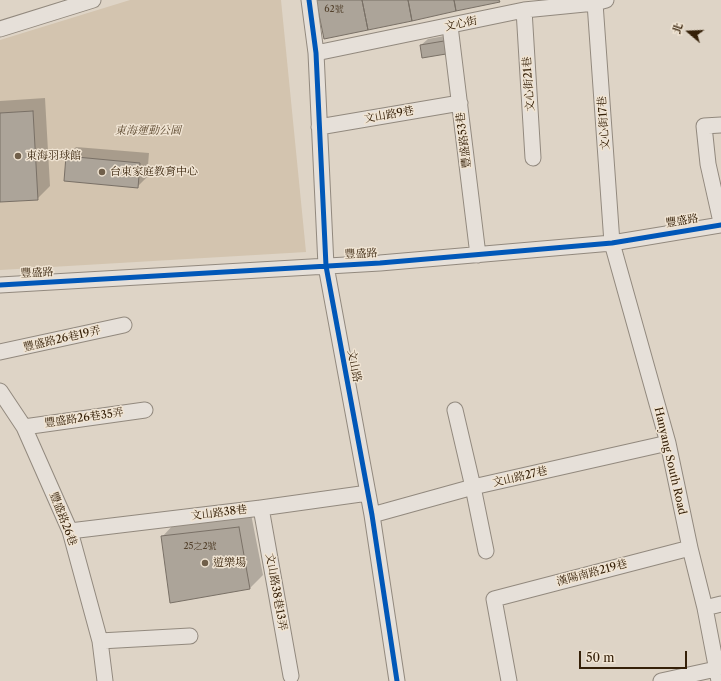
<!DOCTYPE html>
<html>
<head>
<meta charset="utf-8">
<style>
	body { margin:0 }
	#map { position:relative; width:721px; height:681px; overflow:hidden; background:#ded4c6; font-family:"Libre Caslon Text","Noto Serif TC",serif }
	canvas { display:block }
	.north { position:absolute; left:669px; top:12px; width:40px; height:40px; -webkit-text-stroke:3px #f0e4d3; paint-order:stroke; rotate:289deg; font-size:11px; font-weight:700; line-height:16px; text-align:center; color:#352008 }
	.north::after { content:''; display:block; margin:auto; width:14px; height:18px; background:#352008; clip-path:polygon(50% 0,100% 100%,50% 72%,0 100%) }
	.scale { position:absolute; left:579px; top:651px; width:108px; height:18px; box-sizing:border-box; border:2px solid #352008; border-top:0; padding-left:5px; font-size:12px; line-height:14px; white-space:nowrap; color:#352008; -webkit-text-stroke:3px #f0e4d3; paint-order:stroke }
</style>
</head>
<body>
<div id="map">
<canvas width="721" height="681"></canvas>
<div class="north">北</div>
<div class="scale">50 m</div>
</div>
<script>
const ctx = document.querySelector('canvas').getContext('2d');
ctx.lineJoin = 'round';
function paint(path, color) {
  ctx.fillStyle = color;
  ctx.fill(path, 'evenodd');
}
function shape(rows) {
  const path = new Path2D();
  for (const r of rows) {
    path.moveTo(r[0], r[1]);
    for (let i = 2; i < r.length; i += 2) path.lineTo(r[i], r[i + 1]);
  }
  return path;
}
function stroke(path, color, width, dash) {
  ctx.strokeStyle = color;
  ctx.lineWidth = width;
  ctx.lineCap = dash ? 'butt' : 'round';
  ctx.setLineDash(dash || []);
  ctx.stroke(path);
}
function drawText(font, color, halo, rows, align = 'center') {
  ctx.font = font + ' "Libre Caslon Text","Noto Serif TC",serif';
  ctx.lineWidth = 3;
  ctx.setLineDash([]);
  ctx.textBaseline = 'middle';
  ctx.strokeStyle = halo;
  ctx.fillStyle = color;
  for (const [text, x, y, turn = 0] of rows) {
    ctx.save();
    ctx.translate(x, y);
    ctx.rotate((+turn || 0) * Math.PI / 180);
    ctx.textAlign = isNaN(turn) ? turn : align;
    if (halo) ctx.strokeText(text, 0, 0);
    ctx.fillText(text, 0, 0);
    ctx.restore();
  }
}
paint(shape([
	[130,0,281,0,306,252,0,270,0,40]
]), '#d3c4af');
paint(shape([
	[450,35,445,53,421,45,428,39],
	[45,98,50,186,37,199,0,201,0,101],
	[76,147,149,153,147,177,137,187,67,156],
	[251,514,263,575,250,588,162,537,174,524]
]), '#0003');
const building = shape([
	[316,0,362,0,368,30,324,39,316,0],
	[362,0,408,0,412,21,368,30,362,0],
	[408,0,454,0,456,11,412,21,408,0],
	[454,0,499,0,500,2,456,11,454,0],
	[444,41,446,54,422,58,420,45,444,41],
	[33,111,38,200,0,202,0,113,33,111],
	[66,156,140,163,138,188,64,181,66,156],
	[239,527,250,589,170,603,161,536,239,527]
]);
paint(building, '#aca499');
stroke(building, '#797066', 1);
const minor = shape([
	[309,0,316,53,326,266,372,515,397,681],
	[595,3,612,243,668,443,690,548,705,608,719,681],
	[524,10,533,158],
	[450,26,478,255],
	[0,29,93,0],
	[316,53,524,10,595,3,606,0],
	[721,125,704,126,708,164,721,222],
	[319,127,460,103],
	[0,285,380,263,612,243,721,225],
	[0,352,124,325],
	[0,391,24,427,70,531,100,641,105,681],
	[455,410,473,487,486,551],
	[24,427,145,410],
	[261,508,291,676],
	[372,515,473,487,668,443],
	[70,531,261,508,368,493],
	[705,608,721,604],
	[100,641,190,636],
	[509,681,494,599,690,548],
	[661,681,716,669]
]);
stroke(minor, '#92897e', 17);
stroke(minor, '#e6e0d9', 15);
stroke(shape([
	[309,0,316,53,326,266,372,515,397,681],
	[0,285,380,263,612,243,721,225]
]), '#0057b8', 5);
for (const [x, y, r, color] of [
	[18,156,4,"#705f4a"],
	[102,172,4,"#705f4a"],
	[205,563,4,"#705f4a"]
]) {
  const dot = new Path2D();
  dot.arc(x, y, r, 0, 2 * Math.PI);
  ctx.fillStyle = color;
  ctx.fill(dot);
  stroke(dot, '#f0e4d3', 1.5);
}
drawText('9px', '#53412c', null, [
	["62號",334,9],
	["25之2號",200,546]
]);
drawText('11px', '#352008', '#f0e4d3', [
	["文心街",461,24,-12],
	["文心街21巷",529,84,-94],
	["文山路9巷",389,115,-10],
	["文心街17巷",604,123,-94],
	["豐盛路53巷",464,140,-97],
	["豐盛路",682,221,-9],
	["豐盛路",361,254,-3],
	["豐盛路",37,273,-3],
	["豐盛路26巷19弄",62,339,-13],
	["文山路",354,366,79],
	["豐盛路26巷35弄",84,418,-8],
	["Hanyang South Road",670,461,77],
	["文山路27巷",520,477,-13],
	["文山路38巷",219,513,-7],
	["豐盛路26巷",63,519,69],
	["漢陽南路219巷",592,573,-15],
	["文山路38巷13弄",276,592,80]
]);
drawText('italic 11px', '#5a462d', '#f0e4d3', [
	["東海運動公園",148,131]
]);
drawText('11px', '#352008', '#f0e4d3', [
	["東海羽球館",26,156],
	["台東家庭教育中心",110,172],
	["遊樂場",213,563]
], 'left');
</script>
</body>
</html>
